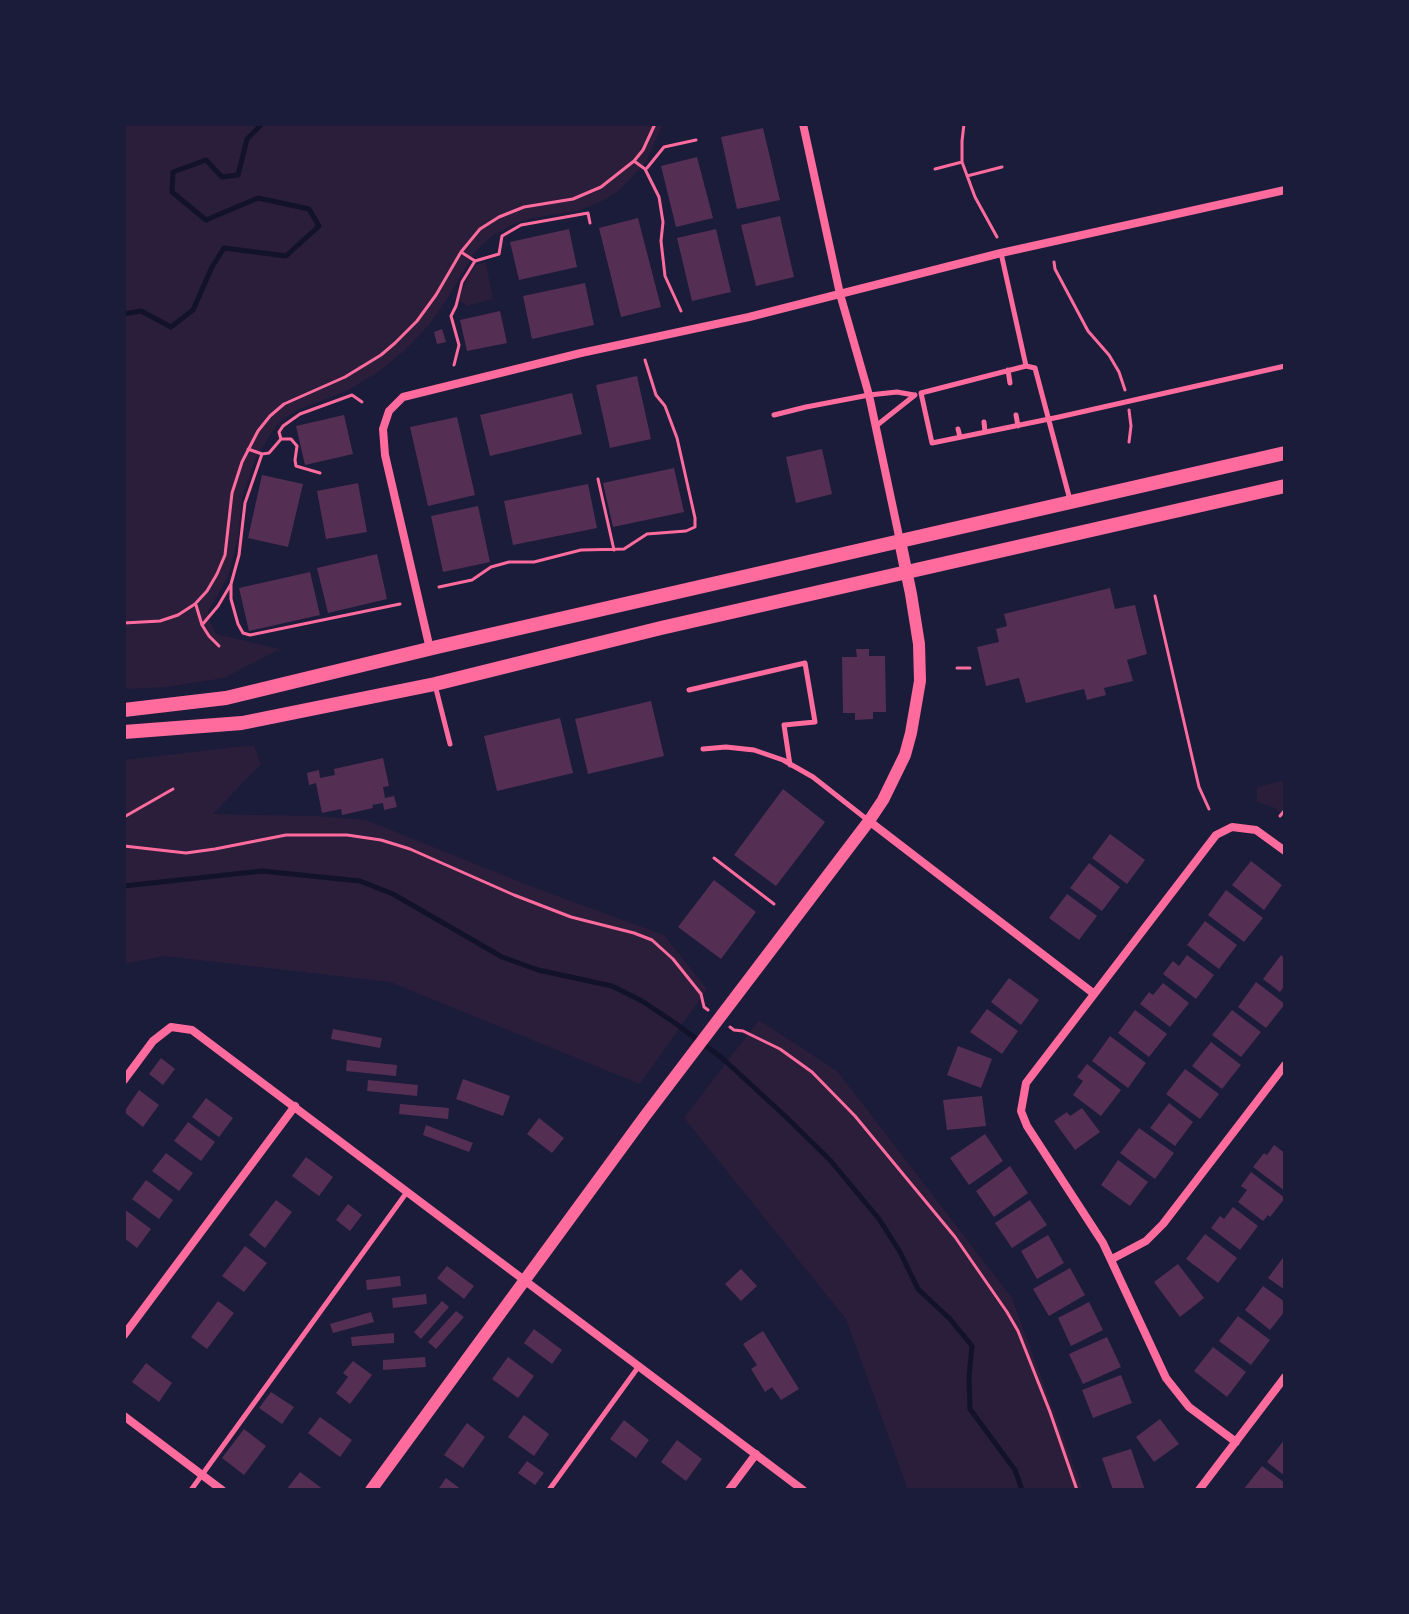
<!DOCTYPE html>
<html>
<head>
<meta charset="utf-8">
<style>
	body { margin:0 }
	#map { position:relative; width:1409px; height:1614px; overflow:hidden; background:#1b1b3a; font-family:"Archivo Narrow",sans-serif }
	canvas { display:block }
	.frame { position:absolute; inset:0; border:126px solid #1b1b3a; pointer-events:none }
</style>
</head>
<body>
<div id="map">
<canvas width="1409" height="1614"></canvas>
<div class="frame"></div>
</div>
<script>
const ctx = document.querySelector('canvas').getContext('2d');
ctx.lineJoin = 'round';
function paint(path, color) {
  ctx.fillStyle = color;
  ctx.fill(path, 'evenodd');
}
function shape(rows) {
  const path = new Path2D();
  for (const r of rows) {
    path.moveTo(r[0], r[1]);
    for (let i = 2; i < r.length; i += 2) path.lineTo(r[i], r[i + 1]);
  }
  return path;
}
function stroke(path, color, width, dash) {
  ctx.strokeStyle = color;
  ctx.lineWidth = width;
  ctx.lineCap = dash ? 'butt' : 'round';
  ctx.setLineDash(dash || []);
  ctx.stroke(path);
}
paint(shape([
	[124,124,663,124,646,162,620,190,600,202,577,211,533,218,511,225,491,237,474,253,449,296,430,324,404,351,378,372,347,391,297,410,281,421,270,435,255,460,242,498,238,538,228,577,208,611,209,619,216,634,280,649,224,678,166,687,124,689],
	[486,263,493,299,467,306,459,300,468,277,477,264],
	[254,745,261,764,213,814,314,816,366,820,533,887,664,935,707,989,640,1084,390,982,164,956,124,964,124,760],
	[1285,780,1285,816,1275,808,1257,802,1257,787],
	[759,1020,838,1072,1012,1298,1083,1490,908,1490,846,1319,684,1118]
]), '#2a1e3b');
stroke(shape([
	[124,314,141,311,171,327,193,310,212,267,224,248,286,256,319,226,309,209,258,198,206,220,172,192,173,172,206,160,222,177,238,175,247,139,262,124],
	[124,886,262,871,360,881,393,894,502,957,538,970,612,986,642,1001,675,1023,722,1058,785,1116,830,1160,879,1219,900,1252,918,1289,950,1319,972,1346,969,1377,970,1409,1015,1470,1022,1490]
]), '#12122b', 5);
paint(shape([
	[763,128,780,200,737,209,721,137],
	[697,157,713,218,676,227,661,166],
	[780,216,794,277,756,286,741,225],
	[638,218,661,307,621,317,599,228],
	[569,229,577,267,519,280,510,242],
	[716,229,731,292,692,301,677,238],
	[585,283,594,325,532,339,523,296],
	[500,311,507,343,467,351,460,320],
	[442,329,446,342,437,344,434,332],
	[637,376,651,439,610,448,596,385],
	[572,393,582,434,490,456,480,415],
	[344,415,353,454,305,465,296,426],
	[457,417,475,495,428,506,410,427],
	[822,449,832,494,796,503,786,457],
	[674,468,684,512,613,527,603,483],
	[262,475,303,484,288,547,248,538],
	[358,483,367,532,326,539,317,491],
	[588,484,597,528,513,545,504,501],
	[478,506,490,562,443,572,431,516],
	[377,554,387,599,328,613,317,568],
	[310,572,320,615,249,631,239,588],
	[1110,588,1115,609,1135,605,1147,654,1127,660,1133,681,1104,688,1106,695,1087,700,1084,689,1026,703,1019,678,986,686,977,647,999,642,996,629,1007,626,1004,614],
	[856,649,869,649,869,656,885,656,886,712,873,712,873,719,855,720,855,713,843,713,842,657,857,657],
	[651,701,664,756,588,774,575,719],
	[560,718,573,773,497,791,484,736],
	[383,758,389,786,383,787,385,798,394,796,397,807,384,810,383,803,372,805,373,808,342,815,341,809,322,813,316,783,309,785,307,773,319,770,320,778,335,775,334,769],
	[783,789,825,822,776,886,734,855],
	[1110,834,1145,860,1127,884,1092,858],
	[1251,861,1282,885,1264,910,1232,885],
	[1089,863,1120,887,1102,911,1070,888],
	[714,880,756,912,721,959,678,927],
	[1226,890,1263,918,1244,942,1208,915],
	[1067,894,1097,916,1079,940,1049,918],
	[1205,921,1237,945,1219,969,1187,945],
	[1187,955,1214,975,1196,999,1163,974,1173,961,1179,966],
	[1281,955,1285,959,1285,989,1283,988,1280,992,1263,979],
	[1009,978,1039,1000,1021,1025,991,1002],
	[1256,982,1285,1004,1266,1028,1238,1007],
	[1163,983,1189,1003,1170,1027,1140,1004,1149,992,1153,995],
	[987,1009,1018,1031,1002,1054,970,1032],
	[1135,1010,1167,1034,1149,1057,1118,1033],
	[1232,1010,1261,1032,1241,1057,1212,1035],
	[333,1029,382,1038,380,1048,331,1039],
	[1110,1036,1146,1063,1128,1088,1092,1061],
	[1211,1042,1241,1065,1222,1089,1192,1066],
	[958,1046,992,1059,981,1088,947,1075],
	[161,1058,175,1069,163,1085,149,1074],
	[347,1060,397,1065,396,1076,346,1071],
	[1087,1064,1121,1090,1101,1116,1073,1095,1083,1081,1077,1077],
	[1185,1069,1219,1094,1200,1119,1166,1094],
	[463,1079,510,1096,503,1116,456,1099],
	[368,1080,418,1085,417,1096,367,1091],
	[139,1090,159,1105,143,1127,124,1112],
	[982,1096,986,1126,947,1130,943,1100],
	[206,1098,233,1118,219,1137,192,1117],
	[1169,1103,1193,1122,1175,1146,1150,1128],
	[400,1104,449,1108,448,1119,399,1114],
	[1082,1108,1100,1132,1075,1150,1054,1121,1067,1112,1070,1116],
	[539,1118,564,1138,552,1153,527,1134],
	[188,1122,215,1142,201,1161,174,1141],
	[426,1125,473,1143,469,1152,423,1135],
	[1139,1128,1174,1153,1155,1179,1120,1153],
	[985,1134,1003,1161,969,1185,950,1158],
	[1274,1145,1285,1153,1285,1191,1253,1167,1264,1153,1267,1155],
	[166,1153,193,1173,179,1191,152,1171],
	[306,1157,333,1177,319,1196,292,1176],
	[1118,1160,1148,1182,1130,1206,1101,1185],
	[1010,1166,1028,1193,994,1217,976,1191],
	[1251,1172,1285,1198,1270,1217,1268,1215,1263,1221,1238,1202,1247,1190,1241,1186],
	[146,1180,173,1200,159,1219,132,1199],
	[276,1200,292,1212,265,1248,249,1235],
	[1030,1200,1047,1225,1012,1248,995,1223],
	[348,1204,362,1215,350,1231,336,1220],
	[1233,1207,1258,1226,1240,1250,1211,1228,1220,1216,1224,1219],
	[124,1209,151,1229,137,1248,124,1238],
	[1205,1234,1237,1258,1218,1283,1186,1259],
	[1048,1235,1064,1263,1037,1279,1021,1251],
	[245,1246,267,1263,244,1292,222,1276],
	[1285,1255,1285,1290,1268,1278],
	[1178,1264,1204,1298,1180,1317,1154,1282],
	[447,1266,474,1286,464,1299,437,1278],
	[1070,1268,1085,1295,1049,1316,1033,1289],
	[741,1269,757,1286,741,1301,725,1284],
	[400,1276,401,1286,367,1290,366,1280],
	[1263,1286,1285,1302,1285,1311,1270,1330,1245,1310],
	[426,1294,427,1304,393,1308,392,1298],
	[218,1301,234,1313,207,1349,191,1337],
	[442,1301,449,1307,421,1339,414,1332],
	[1089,1302,1103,1330,1071,1346,1058,1318],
	[456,1311,464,1317,436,1349,428,1342],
	[371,1312,374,1322,333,1333,330,1324],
	[1238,1316,1270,1340,1251,1365,1219,1341],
	[534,1329,562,1350,552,1364,524,1343],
	[763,1331,799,1389,781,1400,772,1387,765,1392,751,1369,757,1365,743,1344],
	[394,1333,394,1343,352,1346,351,1337],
	[1107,1337,1121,1367,1083,1384,1069,1354],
	[1213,1347,1246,1372,1227,1397,1194,1371],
	[425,1357,426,1367,383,1370,383,1360],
	[508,1357,534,1376,518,1398,492,1379],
	[353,1361,372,1375,350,1404,336,1393,348,1377,343,1373],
	[146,1363,172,1383,159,1402,132,1382],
	[1121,1375,1132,1403,1093,1418,1082,1390],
	[271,1392,294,1407,282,1424,259,1408],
	[524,1415,549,1434,534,1456,508,1437],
	[320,1417,352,1440,340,1457,308,1433],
	[1160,1419,1179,1444,1154,1462,1136,1437],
	[624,1420,649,1440,636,1458,610,1439],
	[467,1423,485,1437,463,1468,444,1455],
	[244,1429,266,1446,244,1475,222,1458],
	[1285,1439,1285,1476,1267,1462],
	[677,1440,702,1459,686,1481,661,1462],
	[1131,1449,1145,1490,1113,1490,1102,1458],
	[527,1461,544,1473,535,1485,518,1473],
	[1262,1466,1285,1483,1285,1490,1243,1490],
	[300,1472,324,1490,286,1490],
	[446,1478,462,1490,442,1490,439,1488]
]), '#542f53');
stroke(shape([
	[964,124,962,141,962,162,975,197,997,237],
	[634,161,645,169,659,197,663,222,661,241,665,276,681,311],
	[647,168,664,147,696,140],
	[935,169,962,162],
	[967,176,1002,167],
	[461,252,475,261],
	[1054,262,1055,269,1088,331,1109,355,1119,372,1125,390],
	[454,365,459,345,451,316,456,306,462,282,475,261,499,254,502,236,521,225,588,213,590,223],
	[1129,410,1131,426,1129,442],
	[281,439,279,432,283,426,300,414,352,395,362,402],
	[248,449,262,454,269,453,281,439,291,439,297,446,295,460,296,466,320,473],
	[262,454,245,503,239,555,231,584,231,599,238,624,243,633,250,635,400,604],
	[598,479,614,550],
	[439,587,472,580,491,567,509,562,534,562,581,550,624,549,647,534,686,531,695,527,695,518,677,438,665,406,656,395,645,360],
	[1155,596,1199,787,1209,809],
	[196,605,202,625,209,636,219,646],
	[124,623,160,621,178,615,195,604,207,591,217,574,225,555,232,493,242,462,258,431,270,416,284,404,345,377,381,355,395,343,417,321,436,295,461,252,480,229,499,217,524,207,573,199,601,187,634,161,643,150,655,124],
	[202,625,218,606,231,584],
	[957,668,970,668],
	[1280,816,1285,810],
	[124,817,173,789],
	[124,846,186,853,215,849,286,835,347,835,381,840,410,849,514,895,571,917,634,933,652,940,673,959,701,994,704,1007,708,1010],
	[714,858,774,904],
	[730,1027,734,1030,743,1031,780,1049,812,1072,855,1116,955,1237,1007,1312,1018,1331,1050,1412,1077,1490]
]), '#ff6b9d', 3);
stroke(shape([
	[1001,253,1026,366,921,393,932,443,1059,417,1285,366],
	[1026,366,1035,368,1070,500],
	[1008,370,1010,383],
	[774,415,806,407,869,395,897,392,914,395],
	[1016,415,1018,426],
	[984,422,985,432],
	[876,426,915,395],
	[958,429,960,437],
	[435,685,450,744],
	[689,690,805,663,815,722,784,725,790,765],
	[703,749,726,747,754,750,783,760,813,777,869,821],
	[191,1490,407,1192],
	[549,1490,639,1366]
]), '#ff6b9d', 5);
stroke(shape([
	[803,124,840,294,869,395,900,541],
	[430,649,385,455,383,429,389,411,403,397,581,353,749,317,1001,253,1285,190],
	[869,821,1093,993],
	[124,1080,153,1041,171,1027,192,1030,803,1490],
	[1112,1259,1146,1241,1163,1224,1285,1065],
	[124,1335,295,1106],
	[124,1416,222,1490],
	[1236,1442,1189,1407,1166,1378,1103,1243,1027,1126,1021,1111,1026,1083,1216,835,1232,827,1256,830,1285,851],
	[729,1490,756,1454],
	[1199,1490,1285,1377]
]), '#ff6b9d', 8);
stroke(shape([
	[371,1490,645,1116,869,821,883,800,905,755,911,733,920,681,919,644,911,594,900,541]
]), '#ff6b9d', 12);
stroke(shape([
	[124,710,226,698,437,647,1285,453],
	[124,732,242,723,435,684,661,628,1285,486]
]), '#ff6b9d', 14);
</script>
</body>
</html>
